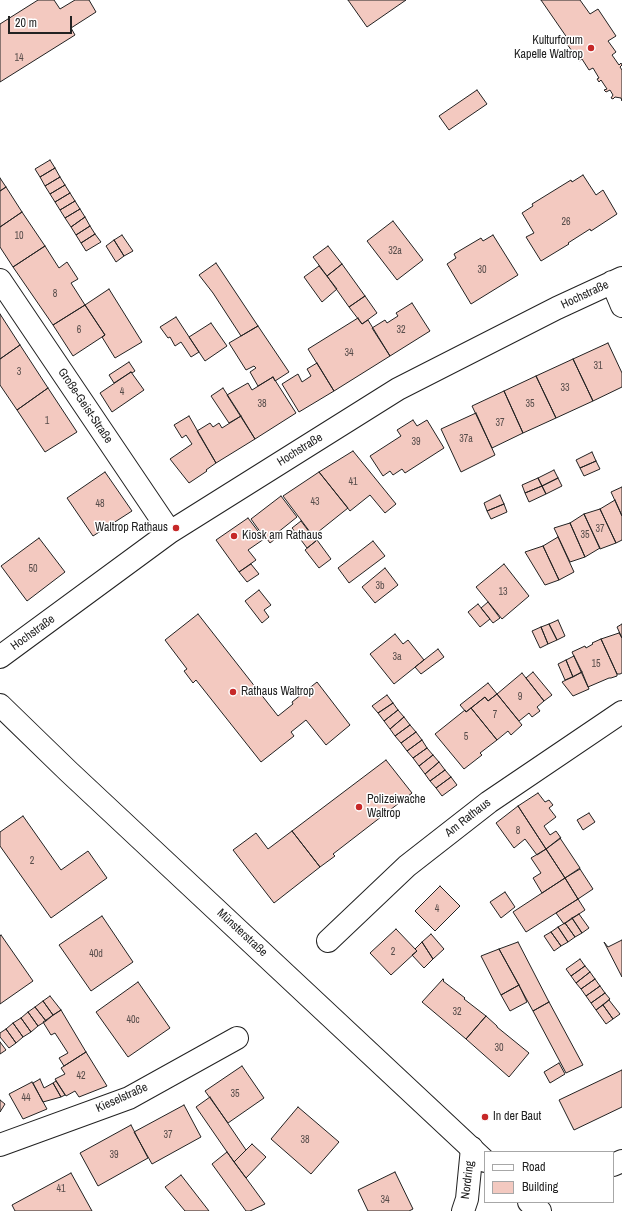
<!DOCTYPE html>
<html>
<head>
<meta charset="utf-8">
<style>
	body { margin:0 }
	#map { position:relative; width:622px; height:1211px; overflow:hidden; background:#fff; font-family:"Archivo Narrow",sans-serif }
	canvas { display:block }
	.legend { position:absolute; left:484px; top:1151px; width:130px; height:52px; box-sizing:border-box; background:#fff; border:1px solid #a7a7a7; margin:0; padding:5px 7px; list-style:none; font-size:12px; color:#222 }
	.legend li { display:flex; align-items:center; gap:8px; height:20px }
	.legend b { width:20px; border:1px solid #a7a7a7 }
	.scale { position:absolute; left:8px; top:16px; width:64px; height:18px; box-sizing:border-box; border:2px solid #222; border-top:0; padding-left:5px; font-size:12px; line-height:14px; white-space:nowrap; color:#222; -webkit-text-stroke:3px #fff; paint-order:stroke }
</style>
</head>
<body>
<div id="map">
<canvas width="622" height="1211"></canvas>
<ul class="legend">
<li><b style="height:5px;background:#fff"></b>Road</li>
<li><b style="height:11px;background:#f3c9c0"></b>Building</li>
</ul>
<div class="scale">20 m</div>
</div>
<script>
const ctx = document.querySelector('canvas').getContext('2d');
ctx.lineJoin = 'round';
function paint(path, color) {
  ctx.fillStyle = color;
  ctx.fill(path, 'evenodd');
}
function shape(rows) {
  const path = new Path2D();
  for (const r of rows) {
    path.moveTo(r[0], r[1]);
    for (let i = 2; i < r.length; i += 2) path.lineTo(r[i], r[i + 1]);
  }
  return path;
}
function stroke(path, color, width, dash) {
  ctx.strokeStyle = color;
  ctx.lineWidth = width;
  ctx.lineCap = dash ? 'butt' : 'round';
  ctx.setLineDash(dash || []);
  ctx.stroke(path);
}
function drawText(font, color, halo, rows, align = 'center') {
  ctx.font = font + ' "Archivo Narrow",sans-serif';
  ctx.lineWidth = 3;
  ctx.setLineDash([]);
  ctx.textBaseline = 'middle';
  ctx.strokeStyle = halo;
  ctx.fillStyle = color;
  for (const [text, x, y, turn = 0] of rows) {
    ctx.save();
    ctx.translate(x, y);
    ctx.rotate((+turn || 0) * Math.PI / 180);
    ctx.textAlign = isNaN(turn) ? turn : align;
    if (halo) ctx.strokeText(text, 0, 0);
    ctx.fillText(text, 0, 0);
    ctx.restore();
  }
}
const building = shape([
	[38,0,54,0,60,9,75,0,89,0,96,12,71,28,75,35,0,82,0,24,38,0],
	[348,0,406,0,367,27,348,0],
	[541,0,580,0,590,14,598,9,616,36,608,41,616,52,612,55,619,65,621,63,622,65,620,67,622,70,622,101,621,98,615,97,613,99,611,98,613,95,610,90,606,92,604,90,607,89,601,80,599,82,597,79,599,78,593,68,589,70,582,59,579,61,567,44,570,42,541,0],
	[477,90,487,104,449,130,439,116,477,90],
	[50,160,55,168,40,177,35,169,50,160],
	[55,168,60,177,45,186,40,177,55,168],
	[583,175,596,195,603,190,617,214,591,231,590,229,568,243,569,244,541,261,526,237,534,233,522,213,533,206,532,204,571,180,572,182,583,175],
	[60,177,65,185,50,194,45,186,60,177],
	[0,178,6,187,0,191,0,178],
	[65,185,70,193,55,202,50,194,65,185],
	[6,187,22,212,0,227,0,191,6,187],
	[70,193,75,201,60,210,55,202,70,193],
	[75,201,80,209,65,218,60,210,75,201],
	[80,209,85,217,71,227,65,218,80,209],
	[22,212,45,246,13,267,0,247,0,227,22,212],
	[85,217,90,226,76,235,71,227,85,217],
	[393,221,423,260,397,280,367,241,393,221],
	[90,226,95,234,81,243,76,235,90,226],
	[95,234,101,242,86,251,81,243,95,234],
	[122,235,133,251,124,256,114,240,122,235],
	[493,235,518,275,471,304,447,264,456,258,454,254,481,238,483,241,493,235],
	[114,240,124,256,116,262,106,246,114,240],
	[45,246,59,268,67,262,78,279,71,283,85,305,53,325,13,267,45,246],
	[328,246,342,264,327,276,313,257,328,246],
	[216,263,258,326,241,336,213,293,199,275,216,263],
	[342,264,365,296,349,307,327,276,342,264],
	[319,266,337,289,322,302,304,277,319,266],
	[109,289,142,342,115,358,102,337,105,335,85,305,109,289],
	[365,296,377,313,362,324,349,307,365,296],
	[412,303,430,331,390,356,372,328,385,320,387,323,398,316,396,313,412,303],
	[85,305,105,335,73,356,53,325,85,305],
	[0,314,20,345,0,359,0,314],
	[176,317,199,352,191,357,181,342,175,346,170,337,168,338,160,327,176,317],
	[358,318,362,324,368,320,390,356,334,391,308,349,358,318],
	[211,323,227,346,205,361,189,337,211,323],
	[258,326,289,372,275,381,273,377,258,386,250,372,256,368,254,366,246,370,229,343,258,326],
	[608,343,622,373,622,387,593,401,573,359,608,343],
	[20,345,48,388,17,410,0,385,0,359,20,345],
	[573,359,593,401,556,418,536,376,573,359],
	[129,362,135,371,132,373,131,372,114,383,109,375,129,362],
	[317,363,334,391,299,412,282,384,298,374,302,382,311,376,307,369,317,363],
	[131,372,144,390,112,412,100,393,131,372],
	[536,376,556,418,523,433,504,391,536,376],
	[273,377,296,413,255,439,227,395,248,383,252,390,273,377],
	[48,388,77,432,45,452,17,410,48,388],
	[223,388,241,416,229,423,211,396,223,388],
	[504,391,523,433,492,448,472,406,504,391],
	[476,413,495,455,461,472,441,429,476,413],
	[189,416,216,463,206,470,207,471,189,483,170,459,192,444,186,435,182,438,174,425,189,416],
	[241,416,255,439,216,463,197,431,210,423,213,427,219,423,222,428,241,416],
	[413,420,417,426,427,420,444,448,405,473,402,469,393,475,390,471,383,476,370,456,401,436,397,430,413,420],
	[353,451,396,504,385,513,370,495,350,511,319,472,353,451],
	[592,452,596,461,580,468,576,460,592,452],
	[596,461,600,469,584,476,580,468,596,461],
	[554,470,558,478,542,486,538,478,554,470],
	[105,472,132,511,93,536,67,498,105,472],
	[319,472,348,508,313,536,283,496,319,472],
	[538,478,542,486,525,493,522,485,538,478],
	[558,478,562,486,546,494,542,486,558,478],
	[542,486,546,494,529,502,525,493,542,486],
	[622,487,622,516,611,492,622,487],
	[500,495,504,504,487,511,484,503,500,495],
	[281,496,297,517,277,533,279,536,270,543,267,539,266,540,251,519,281,496],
	[615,500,622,516,622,540,616,543,600,509,615,500],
	[504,504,507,512,491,519,487,511,504,504],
	[600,509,616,543,600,549,584,514,600,509],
	[584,514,600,548,585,557,570,523,584,514],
	[248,518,264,539,248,550,256,560,239,572,216,540,248,518],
	[301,521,316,541,307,548,292,528,301,521],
	[570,523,585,557,570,562,554,528,570,523],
	[558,537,574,572,559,580,543,546,558,537],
	[39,538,65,572,27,601,1,566,39,538],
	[317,540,331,559,319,568,305,550,317,540],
	[373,541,385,556,349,583,338,568,373,541],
	[543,546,559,580,545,585,525,552,543,546],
	[251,564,259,574,247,582,239,572,251,564],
	[504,564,529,596,502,619,476,587,504,564],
	[385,568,398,585,375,603,362,587,385,568],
	[259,590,271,605,264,610,269,617,262,623,245,601,259,590],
	[488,602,500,618,493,623,481,608,488,602],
	[478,604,490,619,480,627,468,612,478,604],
	[198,614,278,716,293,704,292,702,317,682,350,725,326,745,306,720,291,732,294,736,261,762,196,680,193,683,184,671,187,669,165,640,198,614],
	[558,620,565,636,557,640,549,624,558,620],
	[549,624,557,640,548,644,541,627,549,624],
	[622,624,622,638,617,627,622,624],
	[541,627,548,644,540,648,532,631,541,627],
	[619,633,622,638,622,673,620,674,617,674,601,639,619,633],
	[395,634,403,644,408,640,424,660,394,684,370,654,395,634],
	[601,639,617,674,617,676,611,678,609,678,588,687,572,652,585,646,586,648,593,644,592,643,601,639],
	[438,649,444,657,421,674,415,667,438,649],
	[574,656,582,672,573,677,566,660,574,656],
	[566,660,573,677,565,680,558,664,566,660],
	[533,672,552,695,544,701,526,678,533,672],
	[582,672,589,689,573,696,562,682,582,672],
	[522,673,544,701,537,707,540,711,532,717,529,713,519,721,497,694,522,673],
	[488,683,497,694,488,701,485,697,466,712,460,705,488,683],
	[497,694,522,725,511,735,508,731,497,740,471,708,485,697,488,701,497,694],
	[387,695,393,703,378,713,372,706,387,695],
	[393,703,398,710,384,721,378,713,393,703],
	[471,708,497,740,480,753,482,755,464,769,435,734,465,710,466,712,471,708],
	[398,710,404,717,390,729,384,721,398,710],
	[404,717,410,725,395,736,390,729,404,717],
	[410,725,416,732,401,743,395,736,410,725],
	[416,732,422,740,407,751,401,743,416,732],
	[422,740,427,748,413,758,407,751,422,740],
	[427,748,433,755,419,766,413,758,427,748],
	[433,755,439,762,425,774,419,766,433,755],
	[386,760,412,793,333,854,335,856,320,867,292,831,386,760],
	[439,762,445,770,430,781,425,774,439,762],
	[445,770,451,777,436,788,430,781,445,770],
	[451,777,457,785,442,796,436,788,451,777],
	[538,793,545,802,549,800,553,805,549,808,556,817,544,826,550,835,556,831,561,838,546,849,518,806,538,793],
	[518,806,546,849,537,855,525,839,514,848,496,823,518,806],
	[589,813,595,822,583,830,577,820,589,813],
	[23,816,61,870,88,851,107,878,51,918,0,846,0,832,23,816],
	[292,831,320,867,274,903,233,850,256,833,268,849,292,831],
	[560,838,580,868,565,878,546,849,560,838],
	[546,849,565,878,542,893,533,878,541,873,531,858,546,849],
	[580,869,593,889,578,899,565,878,580,869],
	[565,878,578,899,526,932,513,912,565,878],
	[440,886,460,906,435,931,415,911,440,886],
	[505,892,515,907,501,918,490,902,505,892],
	[578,899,585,910,564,924,556,913,578,899],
	[579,914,589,928,582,933,572,918,579,914],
	[102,916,133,962,91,991,59,945,102,916],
	[572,918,582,933,575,937,565,923,572,918],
	[565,923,575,937,568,942,558,927,565,923],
	[558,927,568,942,561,946,551,932,558,927],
	[396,929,417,951,391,975,370,953,396,929],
	[551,932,561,946,554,951,544,936,551,932],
	[431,934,444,949,433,959,422,942,431,934],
	[1,935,33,981,0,1004,0,936,1,935],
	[622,940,622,977,604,942,608,947,622,940],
	[422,942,433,959,424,968,412,955,417,951,415,949,422,942],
	[518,942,549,1002,533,1011,499,949,518,942],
	[499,949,519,985,501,995,481,956,499,949],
	[580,959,585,966,571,976,566,969,580,959],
	[585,966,590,972,576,983,571,976,585,966],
	[590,972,595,979,581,989,576,983,590,972],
	[443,979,444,980,443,981,465,998,464,999,486,1016,466,1039,422,1002,443,979],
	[595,979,600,986,586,996,581,989,595,979],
	[138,982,170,1028,128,1057,96,1012,138,982],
	[519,985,527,1002,510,1011,501,995,519,985],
	[600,986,605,993,591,1003,586,996,600,986],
	[605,993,610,999,596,1010,591,1003,605,993],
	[50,996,61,1010,53,1015,43,1001,50,996],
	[609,1000,620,1014,613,1019,603,1005,609,1000],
	[43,1001,53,1015,46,1021,35,1007,43,1001],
	[549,1002,583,1065,566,1073,533,1011,549,1002],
	[603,1005,613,1019,606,1024,596,1010,603,1005],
	[35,1007,46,1021,38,1026,28,1012,35,1007],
	[61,1010,86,1052,64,1066,59,1058,68,1053,55,1033,51,1035,43,1022,61,1010],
	[28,1012,38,1026,31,1032,21,1018,28,1012],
	[486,1016,497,1026,497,1027,529,1053,509,1077,466,1039,486,1016],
	[21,1018,31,1032,23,1037,13,1023,21,1018],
	[13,1023,23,1037,16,1043,6,1029,13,1023],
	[6,1029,16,1043,9,1048,0,1037,0,1033,6,1029],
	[0,1042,6,1050,0,1054,0,1042],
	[86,1052,107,1086,79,1097,75,1091,66,1096,55,1079,65,1074,61,1068,86,1052],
	[559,1063,565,1074,550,1083,544,1072,559,1063],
	[242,1066,264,1098,228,1123,205,1091,242,1066],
	[622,1070,622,1107,574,1130,559,1100,622,1070],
	[40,1079,44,1088,53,1083,61,1097,43,1102,33,1083,40,1079],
	[56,1081,65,1095,61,1097,53,1083,56,1081],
	[32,1082,47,1109,23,1119,9,1094,32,1082],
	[210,1097,246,1150,234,1162,196,1107,210,1097],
	[0,1100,5,1104,0,1112,0,1100],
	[184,1105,201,1137,152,1164,134,1132,184,1105],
	[298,1107,339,1142,311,1174,271,1139,298,1107],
	[131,1125,148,1158,98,1186,80,1153,131,1125],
	[252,1144,266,1157,246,1178,234,1162,252,1144],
	[227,1152,265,1204,250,1211,246,1211,212,1164,227,1152],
	[395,1172,413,1209,409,1211,368,1211,358,1190,395,1172],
	[71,1173,92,1211,15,1211,12,1205,71,1173],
	[181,1175,209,1211,185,1211,165,1187,181,1175]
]);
paint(building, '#f3c9c0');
stroke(building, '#222', 1);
const minor = shape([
	[0,280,170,532],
	[612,282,622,306],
	[0,657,170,532,398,389,557,308,622,278],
	[328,941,407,866,489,802,622,712],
	[0,1145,129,1098,237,1038],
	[613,1165,622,1161],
	[463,1211,467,1199,472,1148]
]);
const major = shape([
	[0,705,68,771,485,1161],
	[529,1202,540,1211]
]);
stroke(minor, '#222', 24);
stroke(major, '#222', 24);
stroke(minor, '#fff', 22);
stroke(major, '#fff', 22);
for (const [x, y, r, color] of [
	[591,48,4,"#c62828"],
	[176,528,4,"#c62828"],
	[234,536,4,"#c62828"],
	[233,692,4,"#c62828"],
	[359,807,4,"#c62828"],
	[485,1117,4,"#c62828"]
]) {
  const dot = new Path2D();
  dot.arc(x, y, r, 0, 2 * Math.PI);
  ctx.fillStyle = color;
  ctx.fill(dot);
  stroke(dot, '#fff', 1.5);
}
drawText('10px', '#564c4a', null, [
	["14",19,58],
	["26",566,222],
	["10",19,236],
	["32a",395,251],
	["30",482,270],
	["8",55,294],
	["6",79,330],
	["32",401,330],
	["34",349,353],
	["31",598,366],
	["3",19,372],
	["33",565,388],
	["4",122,392],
	["38",262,404],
	["35",530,404],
	["1",47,421],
	["37",500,423],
	["37a",466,439],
	["39",416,442],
	["41",353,482],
	["43",315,502],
	["48",100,504],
	["37",600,529],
	["35",585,535],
	["50",33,569],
	["3b",380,586],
	["13",503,592],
	["3a",397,657],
	["15",596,664],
	["9",520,697],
	["7",495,715],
	["5",466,737],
	["8",518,831],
	["2",32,861],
	["4",437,909],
	["2",393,952],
	["40d",96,954],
	["32",457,1012],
	["40c",133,1020],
	["30",499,1048],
	["42",81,1076],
	["35",235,1094],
	["44",26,1098],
	["37",168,1135],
	["38",305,1140],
	["39",114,1155],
	["41",61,1189],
	["34",385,1200]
]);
drawText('12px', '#222', '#fff', [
	["Kulturforum",583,41,"right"],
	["Kapelle Waltrop",583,55,"right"],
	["Waltrop Rathaus",168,528,"right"],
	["Kiosk am Rathaus",242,536],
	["Rathaus Waltrop",241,692],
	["Polizeiwache",367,800],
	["Waltrop",367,814],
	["In der Baut",493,1117]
], 'left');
drawText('12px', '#222', '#fff', [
	["Hochstraße",585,295,-25],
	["Große-Geist-Straße",85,406,56],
	["Hochstraße",300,450,-32],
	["Hochstraße",33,633,-36],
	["Am Rathaus",468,818,-38],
	["Münsterstraße",242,933,43],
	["Kieselstraße",122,1098,-24],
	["Nordring",468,1180,-83]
]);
</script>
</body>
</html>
